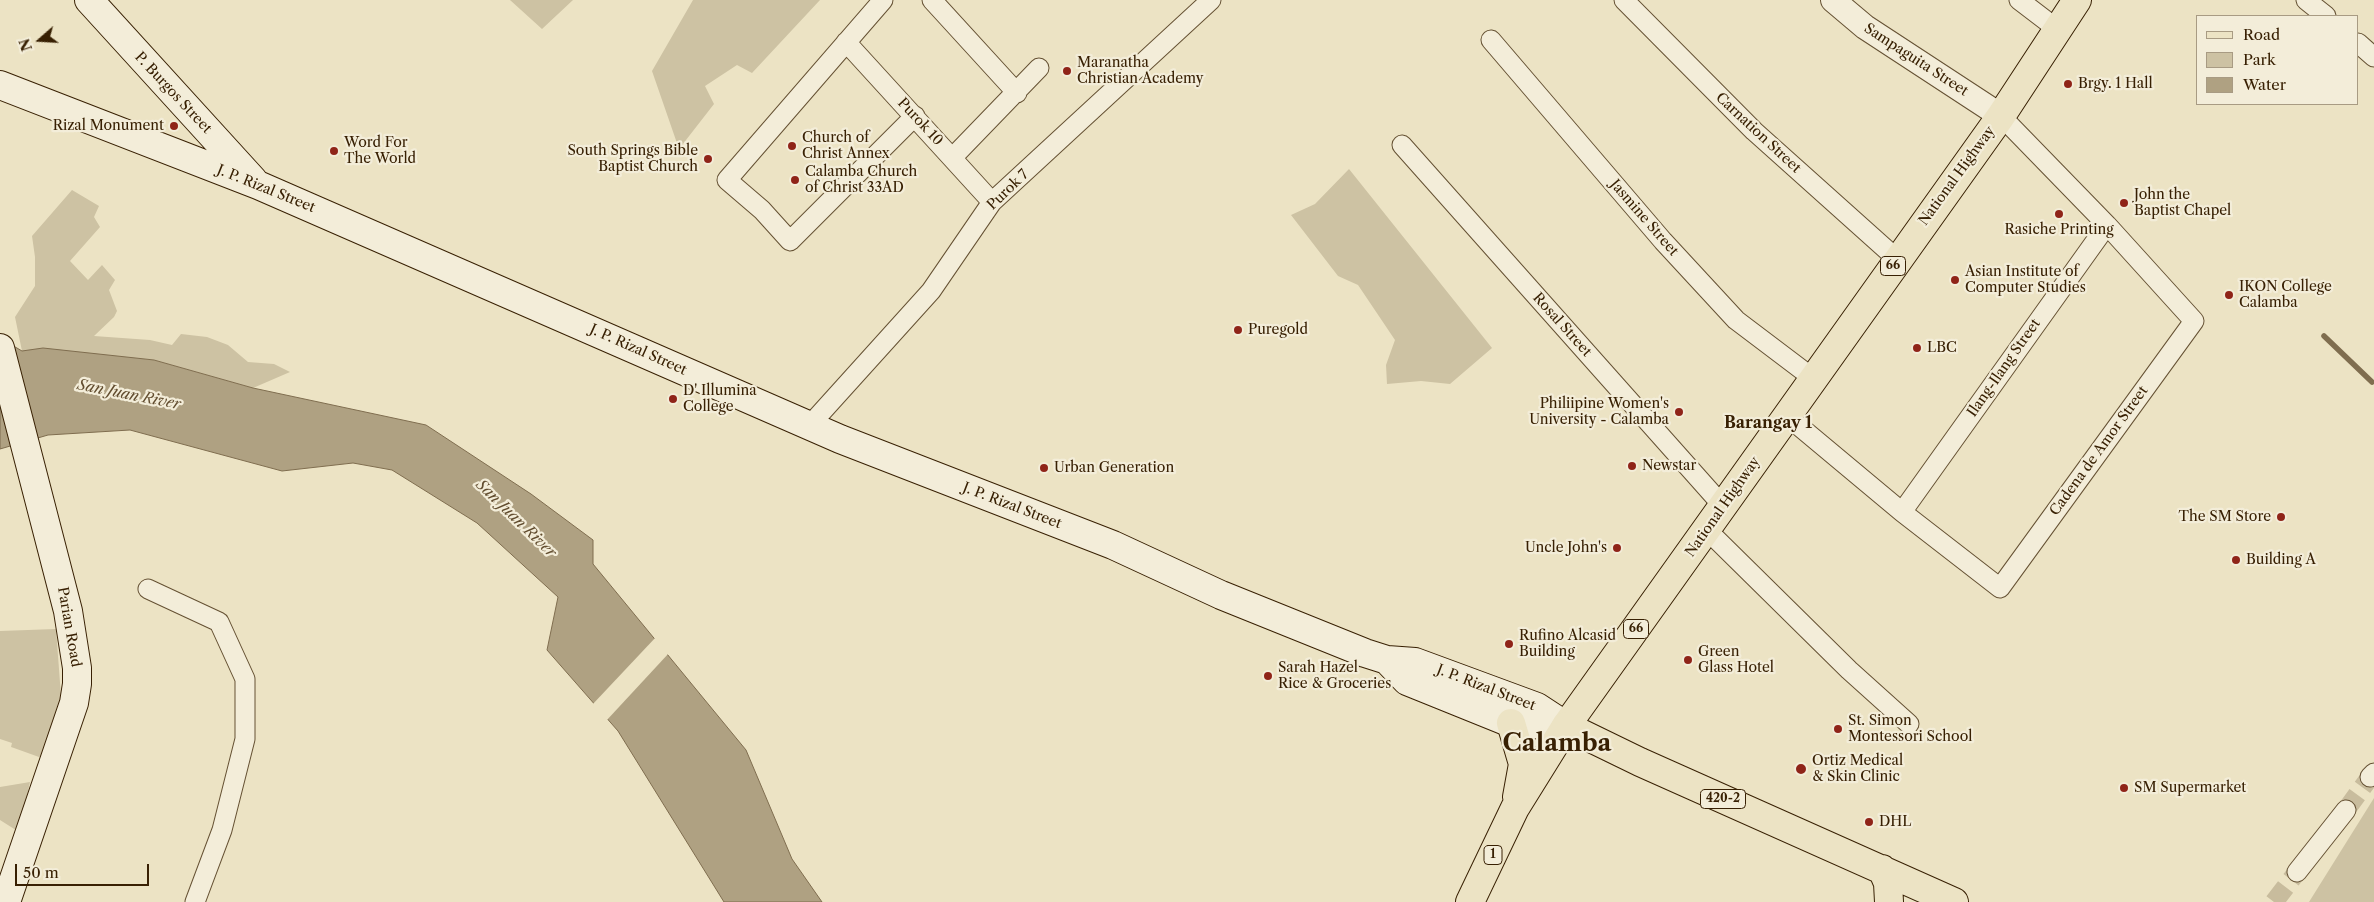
<!DOCTYPE html>
<html>
<head>
<meta charset="utf-8">
<style>
	body { margin:0 }
	#map { position:relative; width:2374px; height:902px; overflow:hidden; background:#ece3c4; font-family:"Libre Caslon Text",serif }
	canvas { display:block }
	.legend { position:absolute; left:2196px; top:15px; width:162px; height:90px; box-sizing:border-box; background:#f3edd9; border:1px solid #a89b83; margin:0; padding:6px 9px; list-style:none; font-size:15px; color:#382003 }
	.legend li { display:flex; align-items:center; gap:10px; height:25px }
	.legend b { width:25px; border:1px solid #a89b83 }
	.north { position:absolute; left:15px; top:15px; width:50px; height:50px; -webkit-text-stroke:4px #f3edd9; paint-order:stroke; rotate:251deg; font-size:14px; font-weight:700; line-height:20px; text-align:center; color:#382003 }
	.north::after { content:''; display:block; margin:auto; width:18px; height:22px; background:#382003; clip-path:polygon(50% 0,100% 100%,50% 72%,0 100%) }
	.scale { position:absolute; left:15px; top:864px; width:134px; height:22px; box-sizing:border-box; border:2px solid #382003; border-top:0; padding-left:6px; font-size:15px; line-height:18px; white-space:nowrap; color:#382003; -webkit-text-stroke:4px #f3edd9; paint-order:stroke }
</style>
</head>
<body>
<div id="map">
<canvas width="2374" height="902"></canvas>
<ul class="legend">
<li><b style="height:6px;background:#ece3c4"></b>Road</li>
<li><b style="height:14px;background:#cdc2a3"></b>Park</li>
<li><b style="height:14px;background:#afa182"></b>Water</li>
</ul>
<div class="north">N</div>
<div class="scale">50 m</div>
</div>
<script>
const ctx = document.querySelector('canvas').getContext('2d');
ctx.lineJoin = 'round';
function paint(path, color) {
  ctx.fillStyle = color;
  ctx.fill(path, 'evenodd');
}
function shape(rows) {
  const path = new Path2D();
  for (const r of rows) {
    path.moveTo(r[0], r[1]);
    for (let i = 2; i < r.length; i += 2) path.lineTo(r[i], r[i + 1]);
  }
  return path;
}
function stroke(path, color, width, dash) {
  ctx.strokeStyle = color;
  ctx.lineWidth = width;
  ctx.lineCap = dash ? 'butt' : 'round';
  ctx.setLineDash(dash || []);
  ctx.stroke(path);
}
function drawText(font, color, halo, rows, align = 'center') {
  ctx.font = font + ' "Libre Caslon Text",serif';
  ctx.lineWidth = 4.5;
  ctx.setLineDash([]);
  ctx.textBaseline = 'middle';
  ctx.strokeStyle = halo;
  ctx.fillStyle = color;
  for (const [text, x, y, turn = 0] of rows) {
    ctx.save();
    ctx.translate(x, y);
    ctx.rotate((+turn || 0) * Math.PI / 180);
    ctx.textAlign = isNaN(turn) ? turn : align;
    if (halo) ctx.strokeText(text, 0, 0);
    ctx.fillText(text, 0, 0);
    ctx.restore();
  }
}
paint(shape([
	[510,0,573,0,542,29],
	[693,0,820,0,752,73,737,65,705,86,714,104,679,149,652,71],
	[1349,169,1492,348,1450,384,1421,381,1387,384,1386,365,1395,340,1358,285,1338,276,1291,215,1315,204],
	[72,190,99,206,94,217,100,227,70,261,88,280,102,265,115,280,109,290,117,311,114,317,94,336,150,340,172,345,181,334,207,337,228,345,248,362,274,364,290,372,253,388,154,360,22,351,15,317,35,286,35,257,32,236],
	[56,629,61,696,47,756,39,757,14,748,11,747,12,743,0,739,0,631],
	[30,782,19,832,0,820,0,787],
	[2374,798,2374,902,2309,902]
]), '#cdc2a3');
const water = shape([
	[0,338,22,351,43,348,154,360,253,388,426,425,531,494,593,540,593,564,746,750,792,859,822,902,724,902,618,731,547,650,558,597,477,523,392,470,353,463,282,471,130,430,48,435,0,449,0,338]
]);
paint(water, '#afa182');
stroke(water, '#7f6d4f', 1);
paint(shape([
	[656,637,669,653,606,721,592,705]
]), '#ece3c4');
stroke(shape([
	[2324,336,2372,382]
]), '#7f6d4f', 5.5);
stroke(shape([
	[2346,810,2370,777],
	[2274,902,2297,872]
]), '#c8bc9d', 19, [19, 9]);
const minor = shape([
	[883,0,727,180,762,210,790,241,915,116],
	[932,0,1017,93],
	[1624,0,1754,131,1898,260],
	[2019,0,2057,29],
	[2306,0,2326,16],
	[1491,40,1663,241,1736,320,1814,379],
	[846,42,992,202],
	[2358,43,2374,57],
	[1402,145,1723,506],
	[953,157,1039,68],
	[1787,416,1902,512,2000,588,2194,321,2107,225,2001,116],
	[810,425,931,291,992,202,1211,0],
	[1902,512,2107,225],
	[1707,530,1849,670,1909,724],
	[148,589,219,622,245,679,245,739,222,830,195,902],
	[2370,777,2374,773],
	[2297,872,2346,810]
]);
const tertiary = shape([
	[1833,0,1865,27,2001,116]
]);
const secondary = shape([
	[89,0,253,180],
	[0,85,258,185,840,439,1113,545,1221,595,1365,653,1387,660,1415,662,1537,707,1566,726],
	[0,348,68,611,77,668,77,684,74,703,6,902],
	[1387,660,1407,681,1511,723,1566,726]
]);
const primary = shape([
	[1566,726,2001,116,2077,0]
]);
const trunk = shape([
	[1511,723,1523,764,1517,797],
	[1882,869,1888,883,1889,902],
	[1470,902,1515,808,1566,726,1640,762,1954,902]
]);
stroke(minor, '#655133', 21);
stroke(tertiary, '#655133', 26);
stroke(secondary, '#382003', 30);
stroke(primary, '#382003', 30);
stroke(trunk, '#382003', 30);
stroke(minor, '#f3edd9', 19);
stroke(tertiary, '#f3edd9', 24);
stroke(secondary, '#f3edd9', 28);
stroke(primary, '#ece3c4', 28);
stroke(trunk, '#ece3c4', 28);
for (const [x, y, r, color] of [
	[1067,71,5,"#8f2418"],
	[2068,84,5,"#8f2418"],
	[174,126,5,"#8f2418"],
	[792,146,5,"#8f2418"],
	[334,151,5,"#8f2418"],
	[708,159,5,"#8f2418"],
	[795,180,5,"#8f2418"],
	[2124,203,5,"#8f2418"],
	[2059,214,5,"#8f2418"],
	[1955,280,5,"#8f2418"],
	[2229,295,5,"#8f2418"],
	[1238,330,5,"#8f2418"],
	[1917,348,5,"#8f2418"],
	[673,399,5,"#8f2418"],
	[1679,412,5,"#8f2418"],
	[1632,466,5,"#8f2418"],
	[1044,468,5,"#8f2418"],
	[2281,517,5,"#8f2418"],
	[1617,548,5,"#8f2418"],
	[2236,560,5,"#8f2418"],
	[1509,644,5,"#8f2418"],
	[1688,660,5,"#8f2418"],
	[1268,676,5,"#8f2418"],
	[1838,729,5,"#8f2418"],
	[1801,769,6,"#8f2418"],
	[2124,788,5,"#8f2418"],
	[1869,822,5,"#8f2418"]
]) {
  const dot = new Path2D();
  dot.arc(x, y, r, 0, 2 * Math.PI);
  ctx.fillStyle = color;
  ctx.fill(dot);
  stroke(dot, '#f3edd9', 2);
}
for (const [x, y, w] of [
	[1893,266,25],
	[1636,629,25],
	[1723,799,45],
	[1493,855,18]
]) {
  const box = new Path2D();
  box.roundRect(x - w / 2, y - 9.5, w, 19, 4);
  ctx.fillStyle = '#f3edd9';
  ctx.fill(box);
  stroke(box, '#382003', 1);
}
drawText('bold 12px', '#382003', null, [
	["66",1893,266],
	["66",1636,629],
	["420-2",1723,799],
	["1",1493,855]
]);
drawText('14px', '#382003', '#f3edd9', [
	["Sampaguita Street",1916,60,33],
	["P. Burgos Street",173,93,47],
	["Purok 10",920,122,47],
	["Carnation Street",1758,133,43],
	["National Highway",1957,176,-54],
	["J. P. Rizal Street",266,189,22],
	["Purok 7",1008,190,-44],
	["Jasmine Street",1644,218,49],
	["Rosal Street",1562,325,48],
	["J. P. Rizal Street",638,350,24],
	["Ilang-Ilang Street",2004,368,-55],
	["Cadena de Amor Street",2099,451,-54],
	["J. P. Rizal Street",1012,506,21],
	["National Highway",1723,507,-55],
	["Parian Road",69,627,80],
	["J. P. Rizal Street",1486,688,21]
]);
drawText('14px', '#382003', '#f3edd9', [
	["Maranatha",1077,63],
	["Christian Academy",1077,79],
	["Brgy. 1 Hall",2078,84],
	["Rizal Monument",164,126,"right"],
	["Church of",802,138],
	["Christ Annex",802,154],
	["Word For",344,143],
	["The World",344,159],
	["South Springs Bible",698,151,"right"],
	["Baptist Church",698,167,"right"],
	["Calamba Church",805,172],
	["of Christ 33AD",805,188],
	["John the",2134,195],
	["Baptist Chapel",2134,211],
	["Rasiche Printing",2059,230,"center"],
	["Asian Institute of",1965,272],
	["Computer Studies",1965,288],
	["IKON College",2239,287],
	["Calamba",2239,303],
	["Puregold",1248,330],
	["LBC",1927,348],
	["D' Illumina",683,391],
	["College",683,407],
	["Philiipine Women's",1669,404,"right"],
	["University - Calamba",1669,420,"right"],
	["Newstar",1642,466],
	["Urban Generation",1054,468],
	["The SM Store",2271,517,"right"],
	["Uncle John's",1607,548,"right"],
	["Building A",2246,560],
	["Rufino Alcasid",1519,636],
	["Building",1519,652],
	["Green",1698,652],
	["Glass Hotel",1698,668],
	["Sarah Hazel",1278,668],
	["Rice & Groceries",1278,684],
	["St. Simon",1848,721],
	["Montessori School",1848,737],
	["Ortiz Medical",1812,761],
	["& Skin Clinic",1812,777],
	["SM Supermarket",2134,788],
	["DHL",1879,822]
], 'left');
drawText('italic 15px', '#624d2f', '#f3edd9', [
	["San Juan River",129,395,11],
	["San Juan River",516,519,44]
]);
drawText('bold 16px', '#382003', '#f3edd9', [
	["Barangay 1",1768,423]
]);
drawText('bold 24px', '#382003', '#f3edd9', [
	["Calamba",1557,744]
]);
</script>
</body>
</html>
